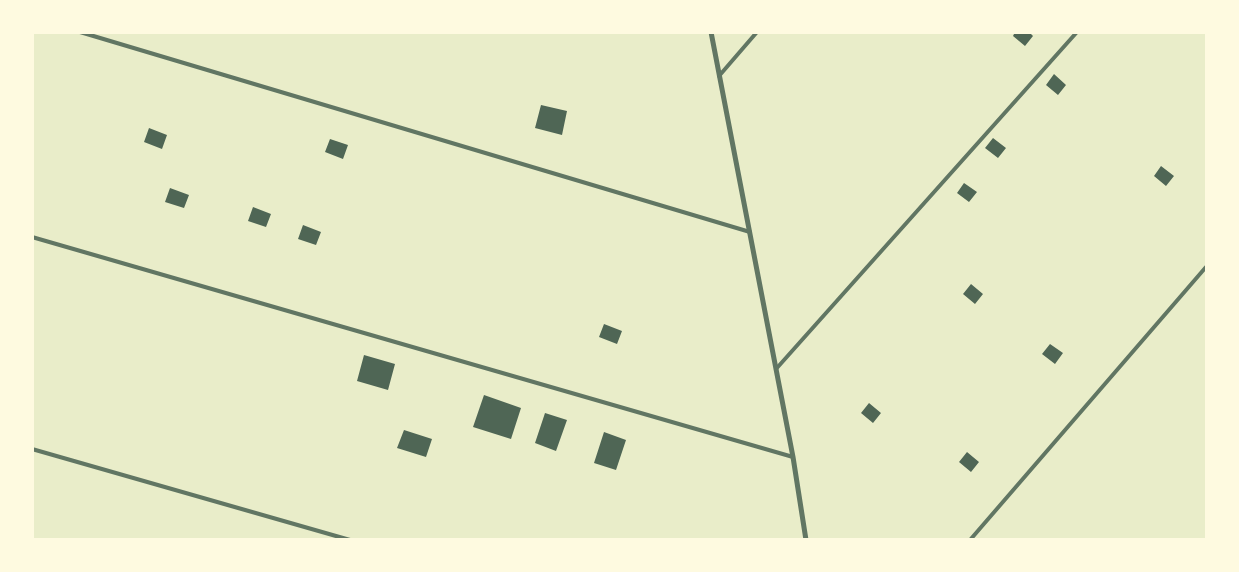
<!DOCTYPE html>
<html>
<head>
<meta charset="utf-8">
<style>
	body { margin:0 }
	#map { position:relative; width:1239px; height:572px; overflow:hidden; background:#e9edc9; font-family:"Open Sans",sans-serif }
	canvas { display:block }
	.frame { position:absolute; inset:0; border:34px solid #fefae0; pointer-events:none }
</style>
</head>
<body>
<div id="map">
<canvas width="1239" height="572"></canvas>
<div class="frame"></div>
</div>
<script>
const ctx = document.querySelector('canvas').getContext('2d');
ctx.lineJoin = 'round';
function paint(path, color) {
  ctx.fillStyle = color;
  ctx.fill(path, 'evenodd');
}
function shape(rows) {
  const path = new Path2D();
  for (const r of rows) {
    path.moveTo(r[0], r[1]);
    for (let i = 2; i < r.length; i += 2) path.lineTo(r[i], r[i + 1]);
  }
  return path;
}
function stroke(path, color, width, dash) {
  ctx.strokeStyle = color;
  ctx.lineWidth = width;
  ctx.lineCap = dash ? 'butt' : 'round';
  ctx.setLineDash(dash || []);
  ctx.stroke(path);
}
paint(shape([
	[1015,32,1029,32,1033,36,1025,46,1013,36],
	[1054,74,1066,85,1058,95,1046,85],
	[541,105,567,111,562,135,535,128],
	[149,128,167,135,162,149,144,142],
	[993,138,1006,148,998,158,985,148],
	[330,139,348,145,343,159,325,152],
	[1161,166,1174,176,1166,186,1154,176],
	[964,183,977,192,969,202,957,193],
	[170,188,189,195,184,208,165,202],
	[253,207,271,214,266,227,248,221],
	[303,225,321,232,316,245,298,239],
	[971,284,983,294,975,304,963,294],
	[604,324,622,331,617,344,599,337],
	[1050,344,1063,353,1055,364,1042,354],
	[364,355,395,364,388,390,357,381],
	[484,395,521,408,511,439,473,427],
	[869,403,881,413,873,423,861,413],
	[545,413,567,420,556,451,535,443],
	[404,430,432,439,426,457,397,448],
	[604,432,626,440,616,470,594,463],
	[967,452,979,462,971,472,959,462]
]), '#4f6655');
stroke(shape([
	[80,32,750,232],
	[719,76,757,32],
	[32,237,793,457],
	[776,369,1077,32],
	[32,449,350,540],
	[970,540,1206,267]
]), '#617663', 4);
stroke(shape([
	[711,32,793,457,806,540]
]), '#617663', 5);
</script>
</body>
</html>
